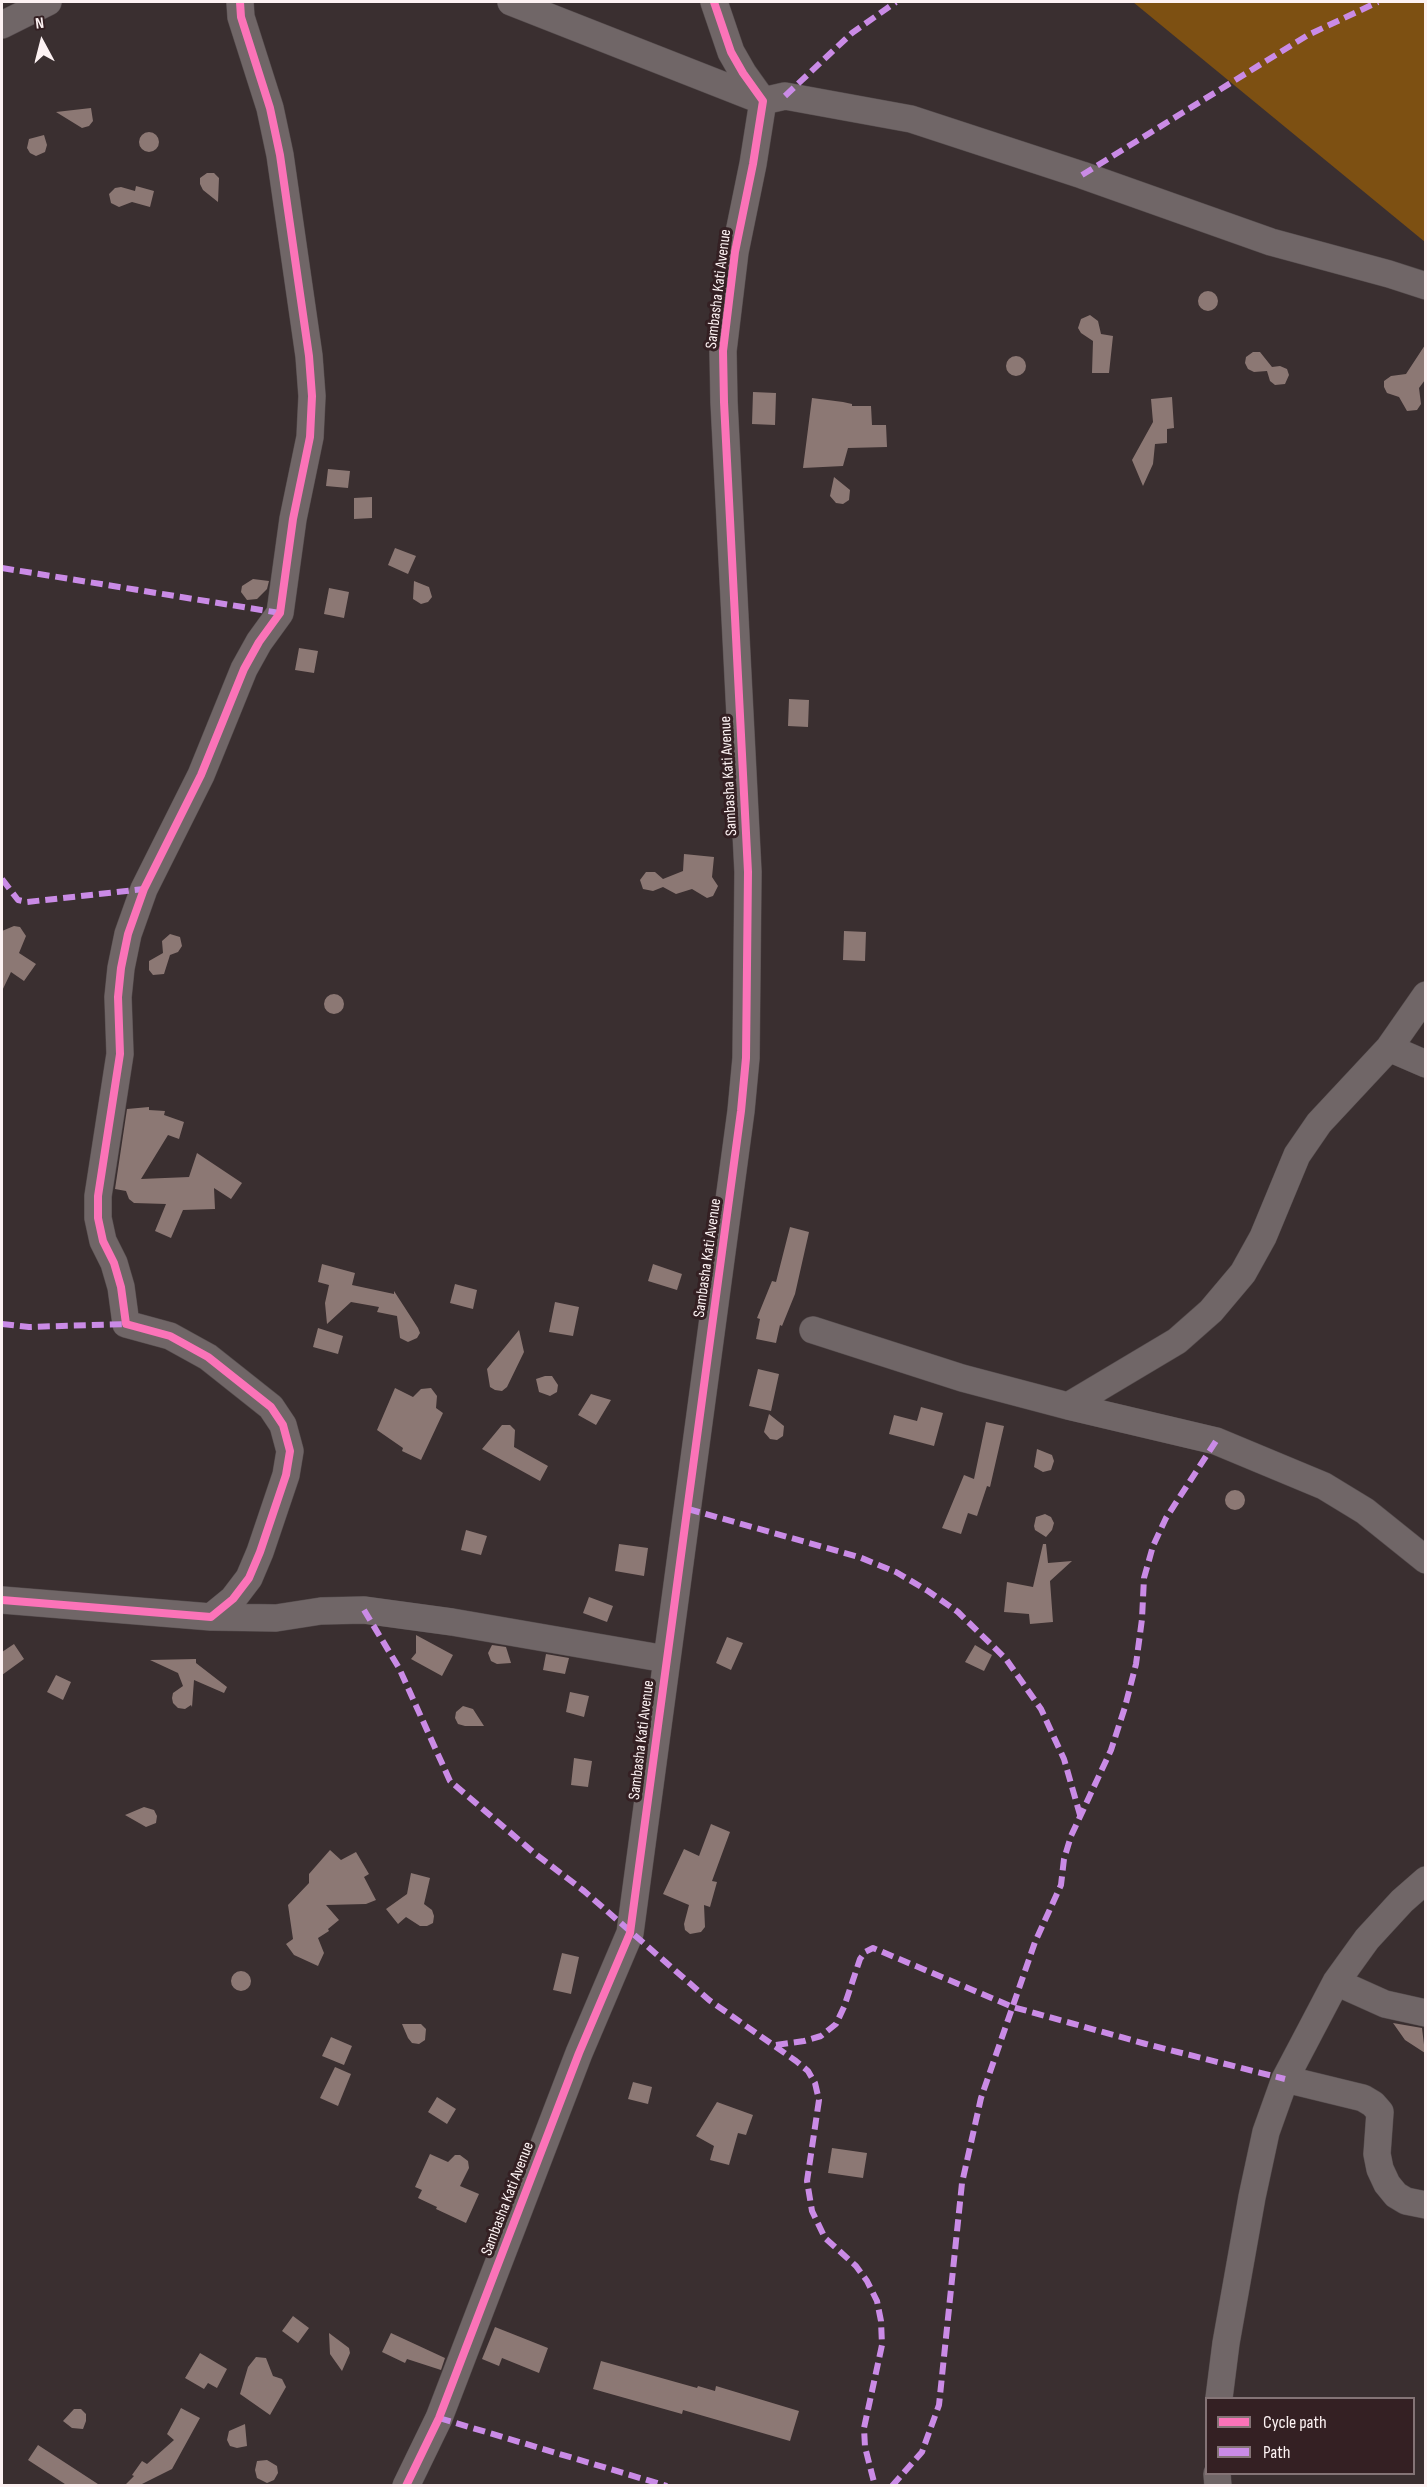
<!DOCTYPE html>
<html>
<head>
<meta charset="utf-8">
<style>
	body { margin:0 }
	#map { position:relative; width:1427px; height:2487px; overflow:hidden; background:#3a2f30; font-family:"Sofia Sans Condensed",sans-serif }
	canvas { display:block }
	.frame { position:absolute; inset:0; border:3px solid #fdf2f3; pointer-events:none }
	.legend { position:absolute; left:1205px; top:2397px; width:210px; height:78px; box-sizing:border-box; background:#342023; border:2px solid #847476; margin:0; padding:8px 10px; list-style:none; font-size:18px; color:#fdf2f3 }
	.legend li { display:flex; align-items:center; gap:12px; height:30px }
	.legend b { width:30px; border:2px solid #847476 }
	.north { position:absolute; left:12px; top:12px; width:60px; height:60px; -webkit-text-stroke:4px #342023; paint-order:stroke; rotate:353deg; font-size:16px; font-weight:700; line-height:24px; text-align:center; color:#fdf2f3 }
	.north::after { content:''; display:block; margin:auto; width:21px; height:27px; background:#fdf2f3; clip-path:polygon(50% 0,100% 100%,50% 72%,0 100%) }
</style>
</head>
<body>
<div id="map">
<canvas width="1427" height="2487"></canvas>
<div class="frame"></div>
<ul class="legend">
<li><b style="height:8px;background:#fb73b8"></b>Cycle path</li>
<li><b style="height:8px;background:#ca8be6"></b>Path</li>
</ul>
<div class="north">N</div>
</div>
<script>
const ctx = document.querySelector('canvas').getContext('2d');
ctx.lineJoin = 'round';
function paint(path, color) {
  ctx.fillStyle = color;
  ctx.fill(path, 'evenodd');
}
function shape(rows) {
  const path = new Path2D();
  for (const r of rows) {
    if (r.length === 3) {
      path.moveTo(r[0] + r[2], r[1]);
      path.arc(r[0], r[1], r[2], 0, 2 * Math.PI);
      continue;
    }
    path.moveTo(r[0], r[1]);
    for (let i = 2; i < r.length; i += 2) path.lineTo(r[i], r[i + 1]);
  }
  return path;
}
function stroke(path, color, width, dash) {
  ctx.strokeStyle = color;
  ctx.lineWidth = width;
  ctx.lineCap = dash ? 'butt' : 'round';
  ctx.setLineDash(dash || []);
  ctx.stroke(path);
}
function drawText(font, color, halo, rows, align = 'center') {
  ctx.font = font + ' "Sofia Sans Condensed",sans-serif';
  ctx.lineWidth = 6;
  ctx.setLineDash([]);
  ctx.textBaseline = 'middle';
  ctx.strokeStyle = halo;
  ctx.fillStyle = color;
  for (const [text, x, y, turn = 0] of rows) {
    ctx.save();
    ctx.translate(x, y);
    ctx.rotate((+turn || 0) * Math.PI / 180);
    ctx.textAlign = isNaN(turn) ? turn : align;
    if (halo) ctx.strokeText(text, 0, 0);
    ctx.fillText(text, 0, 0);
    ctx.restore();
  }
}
paint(shape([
	[1133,2,1425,2,1425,242]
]), '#7d5012');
paint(shape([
	[91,108,93,121,89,126,82,128,56,112],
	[149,142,10],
	[44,135,47,145,45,152,36,156,30,153,27,148,29,139],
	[207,173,214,173,219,178,218,202,203,190,200,184,200,178],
	[136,186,154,191,150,207,132,202,119,207,111,203,109,194,115,188,121,187,135,191],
	[1208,301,10],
	[1090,315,1098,321,1101,334,1113,336,1109,373,1092,373,1093,341,1081,333,1078,328,1081,319],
	[1425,345,1425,380,1419,388,1421,404,1417,410,1407,411,1399,397,1387,393,1384,387,1384,381,1391,376,1406,374],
	[1253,352,1260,352,1272,367,1280,366,1287,369,1289,375,1285,384,1275,385,1270,381,1267,371,1254,372,1248,369,1245,363,1246,357],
	[1016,366,10],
	[753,392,776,393,775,425,752,424],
	[1172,397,1174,428,1167,429,1167,443,1155,444,1153,464,1143,486,1132,460,1153,422,1151,399],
	[812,398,843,402,852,404,852,406,871,406,872,425,886,425,887,447,848,448,843,466,803,468],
	[328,469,350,471,348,488,326,486],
	[834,477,850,490,849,500,843,504,836,503,830,496],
	[372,497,372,518,354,519,354,498],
	[395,548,416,556,408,574,388,565],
	[253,579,269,581,267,589,257,599,247,600,241,592,242,586],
	[414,581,429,587,432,597,428,602,421,604,413,599],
	[329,588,349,592,344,618,324,614],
	[299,648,318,651,314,673,295,670],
	[789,699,809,700,808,727,788,726],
	[684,854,714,857,712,877,718,886,713,896,707,898,692,889,676,894,663,887,653,891,643,889,640,880,646,872,655,872,663,879,683,871],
	[14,926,20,927,26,936,19,953,36,964,24,981,11,972,2,991,2,931],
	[844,931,866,932,865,961,843,960],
	[170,934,180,937,182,946,178,952,170,955,164,974,153,975,149,970,149,961,163,953,162,941],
	[334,1004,10],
	[149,1107,149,1110,165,1111,164,1115,184,1122,179,1139,168,1135,141,1179,189,1177,197,1153,242,1183,231,1199,214,1188,215,1209,183,1210,171,1238,155,1231,166,1204,134,1203,129,1199,126,1191,115,1189,127,1109],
	[790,1227,809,1232,795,1294,782,1326,780,1325,776,1343,756,1339,760,1319,757,1318,772,1281,776,1282],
	[322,1264,355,1273,352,1285,394,1294,394,1291,418,1328,420,1333,417,1338,408,1342,400,1338,397,1316,377,1312,379,1307,351,1302,327,1324,325,1303,329,1285,318,1282],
	[653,1264,682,1274,677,1290,648,1281],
	[455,1284,477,1290,473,1309,450,1303],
	[555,1302,579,1307,573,1336,549,1332],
	[318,1328,343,1336,338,1354,313,1347],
	[519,1330,524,1352,507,1387,502,1391,495,1390,490,1387,487,1369],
	[758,1369,779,1374,771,1411,749,1406],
	[545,1376,552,1376,558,1385,557,1392,550,1396,539,1392,536,1379],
	[395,1388,413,1397,421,1389,431,1388,437,1396,436,1408,443,1413,421,1460,402,1451,403,1448,377,1430],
	[591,1394,611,1400,596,1425,578,1415],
	[921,1407,943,1413,934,1446,889,1434,894,1415,917,1421],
	[769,1414,784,1426,783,1436,777,1440,770,1439,764,1432],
	[986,1422,1004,1426,990,1487,987,1486,977,1516,968,1513,961,1534,942,1528,964,1475,974,1479],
	[502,1425,510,1425,515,1430,514,1447,548,1466,540,1481,482,1449],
	[1037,1449,1052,1455,1054,1461,1051,1470,1043,1472,1034,1467],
	[1235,1500,10],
	[1045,1514,1051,1517,1054,1523,1052,1530,1046,1537,1035,1530,1034,1526,1036,1517],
	[466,1530,487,1536,481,1555,461,1550],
	[619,1544,648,1548,644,1576,615,1571],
	[1043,1544,1046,1544,1048,1563,1072,1561,1050,1581,1053,1622,1030,1624,1029,1614,1004,1612,1007,1582,1033,1587],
	[589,1597,613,1606,607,1622,583,1613],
	[416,1635,453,1655,442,1676,411,1659,416,1653],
	[727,1637,743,1643,731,1670,716,1663],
	[14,1644,24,1659,2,1675,2,1652],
	[492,1645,506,1647,511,1663,497,1664,491,1661,488,1653],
	[975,1645,992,1655,984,1671,965,1662],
	[546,1654,569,1658,565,1674,543,1670],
	[196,1659,196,1663,227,1687,224,1693,194,1680,192,1707,191,1705,185,1709,178,1708,173,1703,172,1698,173,1693,183,1686,178,1673,150,1660],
	[56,1675,71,1682,63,1700,47,1692],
	[570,1692,589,1696,584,1717,566,1712],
	[463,1706,473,1709,484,1726,465,1726,458,1724,455,1718,456,1712],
	[574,1758,592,1761,588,1787,571,1785],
	[144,1807,154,1810,157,1816,156,1823,146,1827,125,1815],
	[711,1824,730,1832,712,1881,717,1882,710,1907,704,1905,705,1927,701,1932,690,1934,685,1930,684,1924,689,1905,663,1894,684,1849,699,1856],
	[330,1850,341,1860,356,1852,369,1874,364,1877,376,1900,366,1904,326,1905,339,1920,328,1929,329,1931,318,1938,324,1953,318,1966,294,1955,286,1944,293,1939,288,1905,309,1883,309,1874],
	[411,1873,430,1878,424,1904,432,1910,434,1916,433,1923,427,1926,420,1926,406,1917,398,1924,386,1909,407,1894],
	[562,1953,579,1957,571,1994,553,1990],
	[241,1981,10],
	[1393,2023,1422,2028,1425,2053,1405,2040],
	[402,2024,421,2024,426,2029,425,2040,419,2044,412,2043,408,2038],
	[331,2037,352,2046,344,2065,322,2056],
	[335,2067,351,2074,338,2106,320,2098],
	[633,2082,652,2087,648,2104,628,2099],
	[437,2097,456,2109,447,2124,428,2112],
	[717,2102,753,2115,746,2135,738,2133,729,2165,710,2160,714,2146,696,2136],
	[832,2148,867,2153,863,2178,828,2173],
	[430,2154,448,2162,455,2155,460,2155,468,2161,469,2168,460,2186,479,2194,466,2223,436,2209,437,2207,418,2198,422,2190,415,2187],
	[293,2316,309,2328,298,2343,282,2331],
	[495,2327,548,2348,539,2373,502,2358,499,2366,482,2359],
	[329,2333,349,2348,350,2353,342,2371,330,2354],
	[391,2333,445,2358,441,2370,407,2359,405,2363,382,2352],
	[200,2353,227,2369,217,2388,208,2383,204,2389,185,2378],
	[256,2357,266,2358,273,2376,282,2379,286,2387,270,2415,240,2394,248,2367],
	[601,2361,697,2388,698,2386,715,2391,716,2386,799,2411,790,2441,683,2410,682,2414,593,2389],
	[181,2408,200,2418,172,2469,138,2486,124,2486,134,2476,132,2475,142,2461,147,2464,174,2440,167,2434],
	[74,2409,81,2409,86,2414,86,2421,83,2429,72,2428,63,2421],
	[245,2424,247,2446,237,2448,230,2446,227,2440,229,2431],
	[38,2445,101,2486,68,2486,28,2460],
	[267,2460,277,2466,278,2473,274,2480,267,2483,257,2478,255,2470,257,2461]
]), '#8c7874');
const street = shape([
	[511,2,763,101,785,96,911,119,1082,175,1271,242,1389,274,1426,286],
	[2,25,48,2],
	[1389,1048,1426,1064],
	[813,1330,962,1378,1068,1406,1216,1441,1324,1486,1365,1511,1426,1560],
	[1068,1406,1177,1341,1211,1311,1243,1273,1263,1237,1297,1155,1319,1123,1389,1048,1426,995],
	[2,1600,211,1617,233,1599,249,1578,260,1552,286,1475,290,1451,283,1425,271,1407,208,1357,170,1336,126,1324,121,1287,114,1263,103,1241,98,1218,98,1196,120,1054,118,997,121,968,128,934,144,889,201,775,244,669,259,642,280,613,293,519,310,437,312,396,309,356,280,155,270,108,241,17,240,2],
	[211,1617,276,1618,321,1611,364,1610,452,1622,666,1659],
	[1336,1982,1385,2004,1426,2013],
	[1285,2079,1363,2098,1373,2104,1380,2112,1377,2154,1380,2169,1387,2184,1396,2195,1406,2201,1426,2205],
	[1219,2398,1226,2343,1252,2197,1266,2132,1285,2079,1336,1982,1367,1939,1402,1901,1426,1880],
	[1217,2474,1218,2486],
	[406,2486,439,2418,579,2053,630,1933,741,1111,746,1058,748,872,724,402,723,351,735,252,753,164,763,101,743,73,731,52,714,2]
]);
stroke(street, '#554c4d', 28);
stroke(street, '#706667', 27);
stroke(shape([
	[785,96,852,33,896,2],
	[1082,175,1308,35,1378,2],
	[2,568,280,613],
	[2,879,18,900,27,902,144,889],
	[2,1324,29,1327,126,1324],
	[688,1509,859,1557,896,1572,928,1591,958,1612,1006,1659,1041,1709,1064,1759,1080,1815],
	[364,1610,399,1668,450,1781,533,1852,584,1891,709,2000,796,2061,808,2071,815,2083,819,2100,807,2181,812,2211,825,2238,856,2266,867,2281,877,2301,881,2321,882,2345,864,2428,865,2447,875,2486],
	[776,2045,804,2041,821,2036,836,2024,844,2007,860,1959,865,1952,873,1948,1013,2007,1146,2044,1285,2079],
	[439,2418,667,2486],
	[892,2486,922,2452,939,2405,962,2183,981,2098,1035,1942,1061,1885,1064,1859,1071,1836,1111,1750,1125,1707,1136,1664,1142,1619,1144,1578,1153,1546,1166,1518,1216,1441]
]), '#ca8be6', 6, [12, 6]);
stroke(shape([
	[2,1600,211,1617,233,1599,249,1578,260,1552,286,1475,290,1451,283,1425,271,1407,208,1357,170,1336,126,1324,121,1287,114,1263,103,1241,98,1218,98,1196,120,1054,118,997,121,968,128,934,144,889,201,775,244,669,259,642,280,613,293,519,310,437,312,396,309,356,280,155,270,108,241,17,240,2],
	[406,2486,439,2418,579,2053,630,1933,741,1111,746,1058,748,872,724,402,723,351,735,252,753,164,763,101,743,73,731,52,714,2]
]), '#fb73b8', 8);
drawText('16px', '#fdf2f3', '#342023', [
	["Sambasha Kati Avenue",719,289,-83],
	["Sambasha Kati Avenue",729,776,-93],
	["Sambasha Kati Avenue",708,1258,-82],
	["Sambasha Kati Avenue",642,1740,-83],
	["Sambasha Kati Avenue",508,2199,-69]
]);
</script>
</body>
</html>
